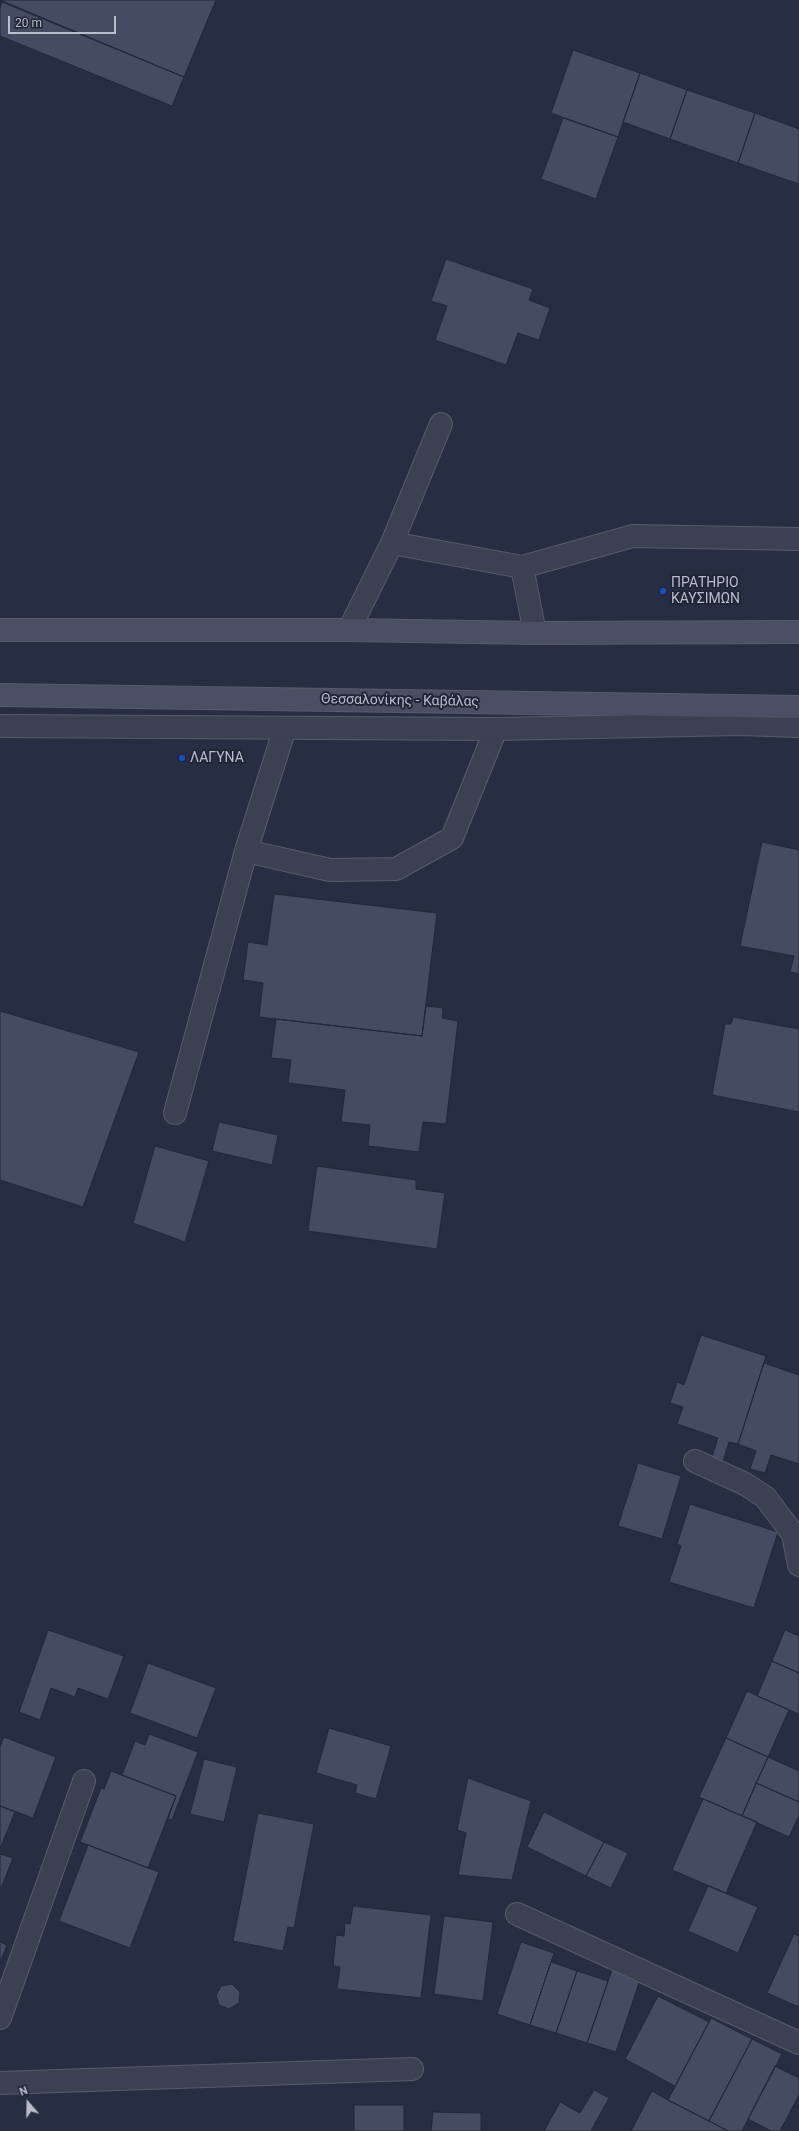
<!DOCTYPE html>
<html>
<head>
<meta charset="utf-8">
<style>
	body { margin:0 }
	#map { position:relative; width:799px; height:2131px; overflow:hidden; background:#272e43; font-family:Roboto,sans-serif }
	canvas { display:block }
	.north { position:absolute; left:8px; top:2083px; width:40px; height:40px; -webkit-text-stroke:3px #202638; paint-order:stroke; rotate:340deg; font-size:11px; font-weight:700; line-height:16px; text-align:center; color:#b9bdcc }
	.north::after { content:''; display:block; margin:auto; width:14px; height:18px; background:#b9bdcc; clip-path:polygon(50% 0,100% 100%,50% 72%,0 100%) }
	.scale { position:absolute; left:8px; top:16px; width:108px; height:18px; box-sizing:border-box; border:2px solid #b9bdcc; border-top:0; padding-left:5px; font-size:12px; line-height:14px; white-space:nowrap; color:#b9bdcc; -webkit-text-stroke:3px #202638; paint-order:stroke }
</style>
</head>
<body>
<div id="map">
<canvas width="799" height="2131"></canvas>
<div class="north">N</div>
<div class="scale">20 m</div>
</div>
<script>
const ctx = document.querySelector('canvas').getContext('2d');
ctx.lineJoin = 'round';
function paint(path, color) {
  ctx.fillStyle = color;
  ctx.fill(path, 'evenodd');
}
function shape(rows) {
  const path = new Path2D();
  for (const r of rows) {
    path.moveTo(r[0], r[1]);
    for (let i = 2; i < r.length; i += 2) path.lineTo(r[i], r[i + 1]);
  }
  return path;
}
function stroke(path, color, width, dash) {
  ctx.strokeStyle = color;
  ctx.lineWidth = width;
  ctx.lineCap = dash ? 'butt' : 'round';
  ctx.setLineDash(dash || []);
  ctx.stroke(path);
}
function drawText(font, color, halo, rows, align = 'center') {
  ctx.font = font + ' Roboto,sans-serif';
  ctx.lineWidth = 4;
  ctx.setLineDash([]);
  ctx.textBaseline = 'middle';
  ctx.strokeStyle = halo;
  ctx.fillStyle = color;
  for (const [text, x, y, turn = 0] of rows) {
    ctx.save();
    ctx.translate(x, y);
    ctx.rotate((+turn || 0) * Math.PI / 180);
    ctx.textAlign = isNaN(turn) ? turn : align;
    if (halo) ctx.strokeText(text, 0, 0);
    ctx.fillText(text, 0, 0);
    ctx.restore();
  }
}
const building = shape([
	[0,0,216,0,184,77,0,0],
	[2,2,184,77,172,106,0,36,0,8,2,2],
	[573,50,640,73,618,137,551,113,573,50],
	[640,73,687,90,670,139,623,122,640,73],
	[687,90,755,113,738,163,670,139,687,90],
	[755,113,799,129,799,184,738,163,755,113],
	[563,118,618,137,596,199,541,179,563,118],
	[446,259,533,289,529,300,550,308,539,340,518,333,506,365,435,340,447,306,431,301,446,259],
	[762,842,799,850,799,974,790,972,794,956,740,946,762,842],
	[274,894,437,913,422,1036,259,1017,263,983,243,980,248,942,267,945,274,894],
	[426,1006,443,1008,442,1018,458,1021,446,1124,423,1122,419,1152,368,1146,370,1125,341,1122,345,1090,288,1083,291,1060,271,1058,276,1019,422,1036,426,1006],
	[0,1011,139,1052,83,1207,0,1180,0,1011],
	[733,1017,799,1029,799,1112,712,1095,725,1024,731,1024,733,1017],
	[219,1122,278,1135,272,1165,212,1151,219,1122],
	[155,1146,209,1161,185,1242,133,1223,155,1146],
	[317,1166,416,1180,416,1189,445,1193,437,1249,308,1231,317,1166],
	[701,1335,766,1356,738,1444,729,1442,723,1461,712,1457,718,1438,677,1424,683,1407,670,1403,677,1382,684,1385,701,1335],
	[764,1363,799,1375,799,1464,771,1455,765,1473,750,1469,756,1451,738,1444,764,1363],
	[638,1463,681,1476,662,1539,618,1526,638,1463],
	[690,1504,778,1532,754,1608,669,1582,681,1546,677,1544,690,1504],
	[48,1630,124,1656,108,1699,78,1688,75,1697,51,1688,40,1720,19,1712,48,1630],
	[785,1630,799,1636,799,1673,772,1661,785,1630],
	[772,1661,799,1673,799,1714,757,1696,772,1661],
	[148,1663,216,1688,197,1738,130,1713,148,1663],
	[747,1691,789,1710,768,1757,726,1738,747,1691],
	[329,1728,391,1746,376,1799,355,1793,357,1785,316,1773,329,1728],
	[149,1734,198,1752,172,1820,168,1819,176,1796,122,1775,135,1741,145,1745,149,1734],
	[4,1737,56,1757,33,1818,0,1806,0,1746,4,1737],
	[726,1738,768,1757,742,1816,699,1797,726,1738],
	[768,1757,799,1771,799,1802,756,1783,768,1757],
	[204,1759,237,1767,224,1822,190,1814,204,1759],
	[111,1771,176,1796,148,1868,80,1842,101,1788,104,1789,111,1771],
	[468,1778,531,1801,512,1880,458,1875,466,1833,457,1830,468,1778],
	[756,1783,799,1802,799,1816,789,1837,742,1816,756,1783],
	[703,1799,757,1822,726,1893,672,1870,703,1799],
	[0,1806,15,1812,0,1849,0,1806],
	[544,1812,604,1842,586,1876,527,1847,544,1812],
	[258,1813,314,1824,294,1928,288,1927,283,1951,233,1941,258,1813],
	[604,1842,628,1853,611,1888,586,1876,604,1842],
	[88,1845,159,1872,130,1948,59,1921,88,1845],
	[0,1854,13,1858,0,1891,0,1854],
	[708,1886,758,1907,738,1953,688,1931,708,1886],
	[353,1906,431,1915,421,1998,337,1989,340,1967,333,1966,336,1935,344,1936,345,1923,350,1924,353,1906],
	[444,1916,493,1922,483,2001,434,1994,444,1916],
	[794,1934,799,1936,799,2007,767,1993,794,1934],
	[0,1942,7,1945,0,1963,0,1942],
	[521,1942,554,1953,530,2025,497,2014,521,1942],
	[551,1962,577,1971,556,2033,530,2025,551,1962],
	[614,1964,642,1974,616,2052,587,2043,614,1964],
	[577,1971,608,1981,587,2043,556,2033,577,1971],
	[232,1984,240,1992,239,2003,229,2009,219,2005,216,1995,221,1986,232,1984],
	[658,1996,709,2022,675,2086,625,2059,658,1996],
	[711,2018,752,2039,709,2121,668,2100,711,2018],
	[752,2039,782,2054,742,2131,728,2131,709,2121,752,2039],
	[775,2066,799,2078,799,2095,780,2131,771,2131,748,2119,775,2066],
	[594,2090,609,2098,591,2131,544,2131,560,2102,580,2113,594,2090],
	[652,2091,668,2100,728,2131,631,2131,652,2091],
	[354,2105,404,2105,404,2131,354,2131,354,2105],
	[433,2112,481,2113,481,2131,431,2131,433,2112]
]);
paint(building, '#444b62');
stroke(building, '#22283a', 1);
const service = shape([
	[392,543,522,567],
	[349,630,392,543,441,424],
	[535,633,522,567,633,536,799,539],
	[246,851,330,870,396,869,452,838,496,729],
	[175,1113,246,851,285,728]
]);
const minor = shape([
	[0,726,496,729,740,724,799,726],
	[695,1461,745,1484,765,1497,793,1534,799,1565],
	[517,1914,799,2043],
	[0,2018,84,1781],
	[0,2083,412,2069]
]);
const secondary = shape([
	[0,630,349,630,535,633,799,632],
	[0,695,799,707]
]);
stroke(service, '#575c6d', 24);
stroke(minor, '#575c6d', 24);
stroke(secondary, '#575c6d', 24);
stroke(service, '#3b4152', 22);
stroke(minor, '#3b4152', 22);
stroke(secondary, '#4a4f65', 22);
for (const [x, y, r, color] of [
	[663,591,4,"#1a4fb4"],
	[182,758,4,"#1a4fb4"]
]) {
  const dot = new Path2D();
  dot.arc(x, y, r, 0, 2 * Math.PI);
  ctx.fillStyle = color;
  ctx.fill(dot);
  stroke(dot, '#202638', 1.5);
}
drawText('14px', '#b9bdcc', '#202638', [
	["ΠΡΑΤΗΡΙΟ",671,583],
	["ΚΑΥΣΙΜΩΝ",671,599],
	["ΛΑΓΥΝΑ",190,758]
], 'left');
drawText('14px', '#b9bdcc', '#202638', [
	["Θεσσαλονίκης - Καβάλας",400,701,1]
]);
</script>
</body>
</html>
